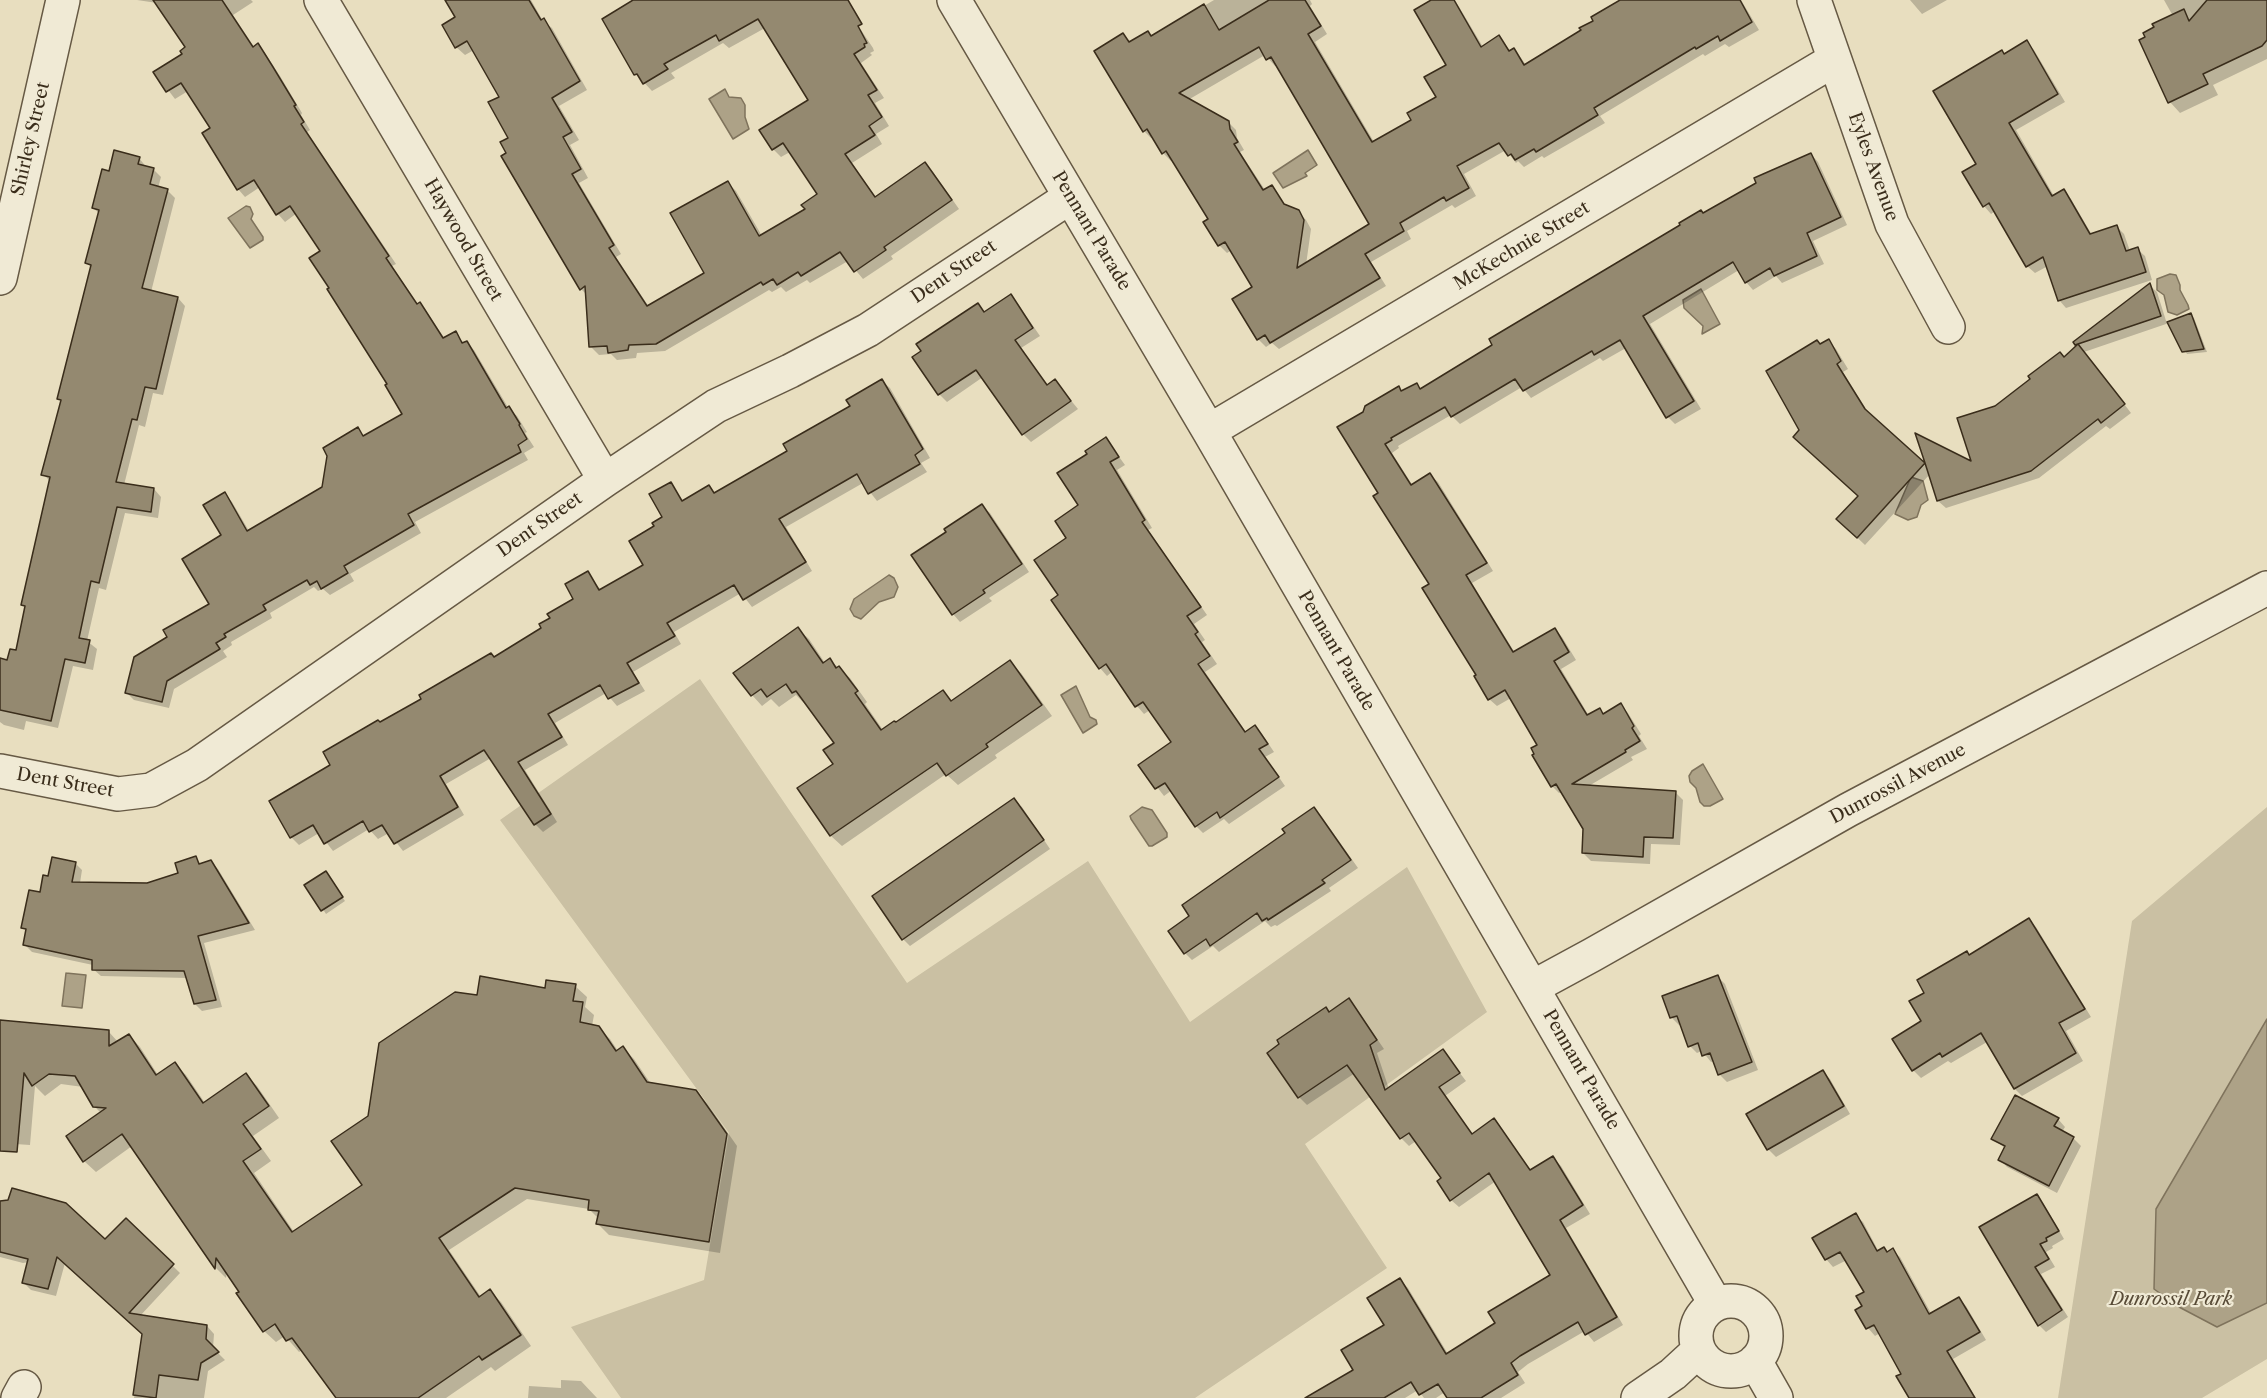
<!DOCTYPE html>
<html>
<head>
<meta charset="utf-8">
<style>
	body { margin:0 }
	canvas { display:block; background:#e8debf }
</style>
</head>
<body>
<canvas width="2267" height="1398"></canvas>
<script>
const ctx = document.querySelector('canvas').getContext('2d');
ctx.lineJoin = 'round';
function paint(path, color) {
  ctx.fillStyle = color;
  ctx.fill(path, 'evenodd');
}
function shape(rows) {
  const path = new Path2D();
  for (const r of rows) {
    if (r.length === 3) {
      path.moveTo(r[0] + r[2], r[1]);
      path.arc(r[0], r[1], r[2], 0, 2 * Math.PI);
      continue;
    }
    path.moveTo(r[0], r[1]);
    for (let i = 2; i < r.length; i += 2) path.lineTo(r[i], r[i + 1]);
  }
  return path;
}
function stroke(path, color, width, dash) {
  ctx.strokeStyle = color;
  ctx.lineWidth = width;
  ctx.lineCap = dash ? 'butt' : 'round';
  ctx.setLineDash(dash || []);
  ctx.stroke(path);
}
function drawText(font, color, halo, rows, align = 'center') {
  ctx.font = font + ' "Libre Caslon Text",serif';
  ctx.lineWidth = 4.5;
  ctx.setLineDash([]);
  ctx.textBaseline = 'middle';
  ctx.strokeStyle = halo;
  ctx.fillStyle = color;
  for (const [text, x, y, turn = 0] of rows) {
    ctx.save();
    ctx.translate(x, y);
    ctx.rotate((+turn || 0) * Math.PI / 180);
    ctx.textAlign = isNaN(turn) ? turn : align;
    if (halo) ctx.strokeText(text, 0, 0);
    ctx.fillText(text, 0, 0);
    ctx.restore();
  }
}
paint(shape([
	[700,679,907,983,1088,861,1190,1022,1407,867,1487,1012,1305,1144,1387,1268,1195,1398,621,1398,571,1327,704,1280,729,1133,500,820],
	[2267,807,2267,1359,2202,1398,2058,1398,2132,921]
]), '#cac0a3');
const water = shape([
	[725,89,729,97,741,98,745,105,745,117,749,129,733,139,709,99,725,89],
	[1308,150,1317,165,1305,173,1307,176,1283,188,1273,173,1308,150],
	[246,206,250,207,253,214,251,219,263,237,263,240,250,248,228,218,246,206],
	[2170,274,2176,275,2180,285,2180,290,2188,305,2189,309,2177,315,2168,312,2164,295,2157,290,2157,279,2170,274],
	[1701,289,1720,324,1702,334,1703,326,1684,308,1683,300,1701,289],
	[1911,477,1923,481,1928,500,1921,505,1917,517,1908,520,1895,514,1911,477],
	[889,575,894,578,898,587,894,597,879,602,861,619,854,616,850,609,854,599,889,575],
	[1076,686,1090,717,1096,720,1097,724,1083,733,1061,695,1076,686],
	[1703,764,1723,799,1710,806,1704,806,1700,802,1696,788,1690,782,1689,776,1692,771,1703,764],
	[1142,807,1152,810,1167,833,1167,837,1152,846,1149,846,1131,819,1130,816,1142,807],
	[66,973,86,975,82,1008,62,1006,66,973],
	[2267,1019,2267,1303,2217,1327,2179,1307,2154,1289,2156,1209,2267,1019]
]);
paint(water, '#ada287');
stroke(water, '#7f735c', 1.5);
paint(shape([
	[137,0,251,0,253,2,233,15,254,47,258,45,265,53,280,76,302,113,301,115,310,130,307,132,396,264,392,266,418,305,420,304,427,312,445,339,455,333,465,344,467,343,474,350,509,409,517,416,527,432,525,433,534,447,524,453,528,460,415,522,421,533,350,574,354,581,330,595,323,589,318,591,314,587,270,613,272,618,231,642,232,645,223,651,227,657,174,689,169,708,134,700,127,693,169,637,211,604,223,536,225,494,232,502,249,531,323,488,358,429,365,437,405,414,331,288,322,251,297,213,285,222,278,214,260,187,245,197,238,189,212,129,188,91,175,99,155,73,184,55,187,48,157,3],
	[447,0,531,0,543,21,552,28,587,90,559,106,579,140,570,145,588,178,579,183,621,254,616,257,649,307,706,273,728,183,736,191,762,236,807,210,819,194,790,152,781,157,773,149,762,131,810,100,765,28,729,48,723,43,671,73,675,78,652,91,636,74,657,0,841,0,873,48,874,51,870,53,872,55,861,63,884,98,875,103,889,126,876,134,882,144,852,163,876,198,925,164,933,172,959,209,891,256,893,259,863,279,848,261,810,283,807,280,786,292,781,287,772,292,769,290,665,351,637,353,636,358,617,360,611,354,599,355,591,347,587,295,581,289,508,154,510,138,501,97,474,50,465,55,456,47,444,26,457,18],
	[1214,0,1310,0,1312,4,1310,6,1327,34,1315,42,1374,142,1413,121,1438,97,1448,65,1434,0,1455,0,1483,47,1499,37,1511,52,1513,50,1521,58,1526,65,1583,31,1623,0,1741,0,1759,30,1729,47,1725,44,1705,56,1703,54,1600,116,1605,123,1544,158,1542,156,1524,167,1518,161,1516,163,1506,150,1464,174,1476,196,1455,208,1452,205,1407,231,1411,239,1371,262,1386,286,1279,349,1272,343,1266,347,1258,339,1234,300,1255,288,1232,250,1227,253,1219,245,1205,222,1210,219,1173,159,1171,161,1163,153,1154,137,1151,138,1144,131,1123,35,1131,42,1148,33,1152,37],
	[1265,55,1275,66,1278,65,1371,224,1306,265,1311,229,1306,220,1298,212,1287,207,1271,187,1265,190,1240,152,1244,150,1237,138,1236,130,1228,122,1188,100],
	[1910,0,1947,0,1922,14],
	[2164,0,2267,0,2267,59,2213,85,2218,95,2180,113,2170,102,2147,38,2173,16],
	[2027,42,2034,50,2065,102,2016,130,2054,196,2063,191,2071,199,2092,235,2116,226,2124,234,2130,251,2137,249,2145,256,2152,280,2066,308,2059,300,2048,266,2035,273,2027,266,1995,211,1991,214,1984,206,1978,164,2005,55],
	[1811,154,1818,162,1847,225,1813,241,1824,264,1782,283,1776,276,1753,290,1746,282,1739,270,1650,324,1701,409,1675,424,1668,417,1626,348,1603,361,1600,358,1531,398,1522,387,1460,424,1451,415,1398,446,1399,448,1392,453,1413,486,1430,475,1438,482,1493,571,1472,583,1515,653,1555,629,1562,637,1576,660,1561,669,1589,716,1600,709,1605,715,1621,705,1628,713,1641,734,1639,736,1647,749,1631,757,1633,760,1587,787,1675,792,1683,800,1680,845,1651,844,1650,864,1591,861,1583,853,1585,828,1563,792,1559,793,1552,786,1539,745,1511,698,1497,706,1489,699,1431,584,1380,493,1365,413,1399,388,1403,392,1416,385,1421,390,1703,215],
	[139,158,147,168,153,169,161,177,158,188,167,190,175,198,151,292,178,298,185,306,163,395,153,393,145,427,139,425,124,485,154,489,161,497,158,518,125,513,106,590,99,588,87,641,97,649,93,670,73,666,58,728,26,721,24,730,4,725,0,722,0,660,8,661,17,652,26,608,22,604,50,481,43,474,62,402,58,398,92,268,87,263,100,214,93,208,110,172],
	[2149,285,2157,292,2167,324,2190,315,2194,318,2207,352,2187,354,2169,323,2084,352,2131,413,2110,429,2106,426,2039,478,1946,508,1938,501,1930,474,1865,545,1846,527,1859,496,1801,431,1821,346,1829,341,1836,349,1848,369,1843,372,1871,417,1928,468,1973,464,1995,408,2064,358,2078,346,2076,344],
	[1011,296,1018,304,1040,336,1021,348,1048,386,1055,381,1078,409,1031,442,1023,434,983,377,947,402,939,394,914,357,978,304,986,313],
	[882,381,890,388,930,458,921,463,927,472,877,501,863,483,786,527,812,571,752,607,741,593,674,632,681,644,633,672,645,691,617,706,606,693,555,723,568,745,525,770,557,822,543,832,535,824,491,758,446,784,464,815,403,851,389,833,378,839,369,829,333,851,319,833,299,845,291,837,332,766,380,724,543,629,552,618,575,599,587,573,601,590,645,565,656,526,664,517,670,484,684,502,709,487,716,494,789,451,852,407],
	[1106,439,1125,465,1117,470,1152,528,1148,530,1207,615,1194,624,1205,640,1202,642,1217,664,1205,672,1246,732,1254,727,1262,734,1274,752,1265,757,1285,786,1229,824,1224,819,1203,833,1196,826,1172,790,1164,796,1140,765,1173,742,1150,710,1144,714,1137,706,1113,671,1107,676,1100,668,1060,596,1068,538,1080,506,1089,454],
	[982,506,990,513,1029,572,989,598,992,601,960,622,953,614,948,532],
	[798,629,809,639,825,663,830,660,850,678,867,702,865,704,883,730,896,724,943,692,953,702,1010,662,1021,673,1052,716,995,755,997,758,958,785,946,774,842,846,831,836,799,789,835,765,836,743,806,702,804,703,796,695,779,707,771,699,762,706,752,695],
	[1014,800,1022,807,1050,849,910,946,903,939],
	[1314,809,1322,817,1358,868,1329,888,1331,891,1277,926,1275,925,1271,927,1265,921,1219,952,1213,946,1192,960,1185,953,1192,916],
	[195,858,202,865,210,862,218,869,255,930,204,943,222,1007,202,1011,195,1004,187,978,101,976,93,969,93,965,32,952,24,944,27,932,23,927,49,878,75,863,82,870,80,883,147,884,180,874],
	[326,873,345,901,326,914,307,885],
	[2029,920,2036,927,2091,1017,2066,1031,2083,1061,2022,1096,2015,1089,1987,1042,1951,1063,1948,1061,1921,1078,1913,1070,1926,993,1967,953,1970,956],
	[1717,976,1725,984,1758,1070,1727,1082,1720,1075,1714,1061,1711,1062,1702,1051,1697,1053,1690,1046,1682,1024,1679,1025,1672,1018,1664,997],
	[575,986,587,997,585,1007,594,1015,592,1026,598,1027,610,1039,618,1051,623,1048,634,1059,651,1084,695,1091,707,1103,737,1146,720,1253,609,1235,598,1224,599,1219,589,1209,527,1199,449,1250,481,1297,490,1291,501,1302,531,1346,495,1371,491,1367,446,1398,337,1398,302,1350,299,1352,285,1336,276,1342,264,1331,227,1271,226,1278,216,1268,132,1146,96,1172,84,1161,68,1137,101,1113,94,1106,83,1087,61,1084,45,1096,35,1086,30,1145,0,1143,0,1022,109,1032,118,1042,129,1035,140,1047,158,1075,175,1064,186,1075,205,1103,246,1075,257,1086,279,1118,253,1136,271,1161,254,1173,294,1232,364,1185,369,1117,478,997],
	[1349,1000,1356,1008,1384,1049,1377,1053,1389,1089,1443,1051,1466,1081,1445,1096,1473,1135,1494,1120,1531,1171,1553,1158,1561,1166,1590,1214,1566,1228,1623,1325,1594,1342,1585,1331,1528,1364,1518,1372,1525,1383,1501,1398,1448,1398,1445,1392,1436,1398,1424,1398,1418,1390,1405,1398,1307,1398,1355,1370,1387,1325,1400,1280,1408,1288,1448,1354,1497,1324,1552,1276,1496,1181,1459,1207,1451,1200,1443,1178,1416,1141,1409,1146,1401,1138,1355,1073,1307,1105,1299,1097,1330,1013],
	[1823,1072,1830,1079,1850,1114,1776,1157,1768,1149],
	[2058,1119,2065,1127,2062,1132,2073,1138,2081,1146,2057,1193,2007,1167,2000,1159,2005,1148,1993,1139],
	[2036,1196,2043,1203,2064,1239,2052,1246,2053,1248,2046,1252,2055,1267,2041,1274,2068,1317,2046,1332,2039,1325,1982,1227],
	[1855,1215,1863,1222,1879,1252,1887,1253,1892,1250,1900,1257,1932,1315,1959,1299,1966,1306,1986,1340,1953,1359,1976,1398,1910,1398,1903,1374,1880,1333,1875,1336,1868,1328,1857,1311,1864,1307,1866,1293,1847,1260,1833,1267,1826,1259],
	[126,1220,180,1273,140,1316,207,1326,214,1334,213,1348,225,1360,208,1371,204,1398,134,1398,144,1334,65,1263,56,1296,31,1290,24,1283,29,1262,23,1263,0,1257,0,1226,105,1241],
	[561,1380,581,1381,597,1398,528,1398,529,1386,561,1388]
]), '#0003');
const building = shape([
	[153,0,222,0,253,47,258,43,273,67,296,105,294,106,304,122,301,124,389,256,386,258,417,304,420,302,443,338,456,331,462,343,467,341,506,408,509,406,520,424,519,425,527,439,518,445,521,452,408,514,414,525,344,566,348,573,321,589,317,581,310,585,307,580,263,605,266,610,224,634,226,637,216,643,220,649,167,681,162,702,125,693,134,657,167,637,163,630,209,604,182,559,221,535,203,505,225,492,247,531,322,487,327,456,323,448,358,427,363,436,402,414,385,385,387,384,327,289,329,288,309,258,320,251,290,206,276,215,254,180,237,190,202,133,210,128,181,83,166,92,153,72,182,54,180,51,185,47,153,0],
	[445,0,529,0,541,20,544,18,580,81,552,98,572,132,563,137,581,169,572,174,614,245,609,248,647,306,704,273,670,213,728,181,759,236,805,209,801,205,817,194,783,143,772,150,759,130,808,100,758,19,719,41,716,35,664,64,668,69,643,84,637,74,634,75,602,19,633,0,848,0,862,24,858,26,867,43,864,44,865,47,854,54,877,90,868,95,882,117,869,126,875,135,845,154,875,197,925,162,952,200,884,247,886,250,854,272,840,252,801,276,798,272,777,285,773,279,763,285,761,282,656,344,629,345,628,350,608,353,607,346,589,347,585,286,580,290,501,156,506,153,500,142,508,138,488,102,499,97,467,41,455,48,442,25,455,17,445,0],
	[1269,0,1305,0,1321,26,1308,34,1372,142,1411,120,1407,113,1436,97,1424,77,1446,65,1414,10,1431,0,1454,0,1481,47,1499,35,1509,51,1514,48,1524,65,1581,30,1579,28,1593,21,1591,17,1620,0,1740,0,1752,22,1720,41,1718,36,1696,49,1695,47,1594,108,1598,115,1536,152,1534,149,1515,160,1511,154,1508,156,1499,143,1457,166,1469,188,1446,201,1444,197,1400,223,1404,231,1365,254,1380,278,1270,343,1265,335,1257,340,1232,299,1252,287,1225,242,1218,246,1203,222,1208,219,1166,151,1162,154,1147,129,1143,132,1094,51,1123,33,1129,42,1148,31,1151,36,1204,4,1219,30,1269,0],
	[1259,47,1266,60,1271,57,1369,224,1297,268,1304,220,1299,210,1284,204,1272,185,1263,190,1234,144,1238,142,1230,129,1229,121,1179,93,1259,47],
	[2207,0,2267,0,2267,40,2262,46,2203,74,2208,84,2168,103,2139,40,2145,37,2143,33,2154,27,2152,24,2184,9,2189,21,2207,0],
	[2027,40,2058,94,2009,123,2052,196,2064,189,2090,234,2117,225,2126,251,2138,247,2146,272,2058,301,2043,257,2026,267,1989,203,1983,207,1962,172,1976,164,1933,91,2002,50,2004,54,2027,40],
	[114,150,140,157,138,164,154,168,150,184,168,189,142,288,178,297,156,389,145,387,137,420,132,419,116,482,154,488,151,512,117,507,99,583,91,581,79,638,90,640,85,663,65,659,51,721,0,710,0,658,7,660,10,649,16,650,25,606,21,605,50,477,41,475,61,400,57,399,91,265,85,263,99,210,92,208,102,169,109,171,114,150],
	[1811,153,1841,217,1807,233,1817,256,1774,276,1770,268,1745,283,1733,262,1643,316,1694,401,1666,418,1620,340,1594,355,1592,351,1523,391,1515,379,1451,417,1445,407,1391,438,1392,440,1385,444,1411,485,1430,473,1487,563,1466,575,1513,652,1555,628,1569,652,1554,661,1587,715,1600,708,1603,714,1621,703,1634,726,1632,728,1640,741,1625,750,1626,752,1572,784,1676,791,1673,838,1644,837,1643,857,1582,853,1583,829,1556,784,1551,787,1532,755,1534,754,1531,748,1537,745,1505,690,1488,700,1474,676,1476,675,1422,588,1429,584,1373,496,1378,493,1337,427,1363,412,1365,406,1399,386,1401,391,1417,383,1420,389,1492,345,1489,339,1680,225,1679,223,1701,210,1703,213,1756,183,1754,178,1811,153],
	[2150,283,2161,316,2075,345,2073,342,2150,283],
	[1011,294,1033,328,1015,340,1047,385,1055,379,1071,401,1022,435,976,370,938,395,912,357,921,351,916,344,978,303,984,312,1011,294],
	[2191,313,2204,349,2182,352,2167,322,2191,313],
	[1829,339,1841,361,1837,364,1865,409,1925,463,1915,433,1971,461,1957,418,1995,406,2030,379,2028,376,2060,352,2064,357,2078,344,2125,404,2101,423,2098,419,2031,471,1937,501,1925,463,1857,538,1836,519,1858,496,1793,437,1799,430,1766,371,1817,340,1820,344,1829,339],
	[882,379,923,449,915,455,920,464,868,494,857,474,779,519,806,562,743,600,734,585,667,623,675,636,627,663,639,683,608,699,600,685,548,714,562,737,518,762,551,814,534,825,484,750,440,776,458,807,394,844,382,825,369,832,363,821,324,844,313,825,290,838,269,801,330,765,323,752,378,720,380,722,421,699,419,695,491,653,494,657,541,628,539,624,550,618,547,614,573,599,565,584,588,571,599,590,643,565,629,541,654,526,652,523,662,517,649,494,671,482,682,501,709,485,714,493,787,451,783,444,850,406,846,400,882,379],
	[1106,437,1119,457,1110,462,1145,520,1142,522,1201,607,1187,616,1198,632,1195,634,1210,656,1198,664,1245,732,1255,725,1268,744,1259,749,1279,777,1220,818,1217,812,1195,827,1165,783,1155,789,1138,765,1171,742,1143,702,1135,707,1106,664,1099,669,1051,600,1058,595,1034,560,1066,538,1055,521,1078,505,1057,473,1087,454,1085,451,1106,437],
	[982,504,1022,564,983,590,985,593,952,615,911,555,946,532,944,529,982,504],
	[798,627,823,663,830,658,836,668,839,666,858,691,855,693,881,730,894,721,896,722,943,690,951,701,1010,660,1042,705,986,744,988,747,946,776,937,763,830,836,797,788,833,764,823,750,834,743,796,691,792,693,786,684,767,697,761,689,751,696,733,673,798,627],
	[1014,798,1044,840,902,940,872,896,1014,798],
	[1314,807,1351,860,1322,880,1325,883,1268,920,1267,918,1262,921,1257,913,1210,946,1206,939,1184,954,1168,931,1189,916,1182,905,1285,833,1282,829,1314,807],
	[196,856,199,864,211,860,249,923,198,936,216,1000,194,1004,184,971,92,970,92,960,23,945,26,929,21,928,29,890,40,892,43,875,48,876,52,857,76,862,72,882,147,883,178,873,175,863,196,856],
	[326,871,343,897,321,911,304,885,326,871],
	[2029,918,2085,1009,2059,1023,2076,1053,2014,1089,1981,1033,1942,1057,1940,1053,1912,1071,1892,1039,1921,1021,1909,1001,1924,993,1917,980,1967,951,1969,955,2029,918],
	[1718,975,1752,1062,1718,1075,1710,1053,1702,1056,1698,1043,1688,1047,1677,1016,1670,1018,1662,996,1718,975],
	[480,976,545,988,546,980,576,984,573,1001,583,1002,580,1022,599,1026,616,1051,623,1046,647,1082,696,1090,727,1134,709,1242,596,1224,599,1211,588,1210,589,1200,515,1188,439,1238,479,1297,490,1289,521,1335,482,1360,479,1356,418,1398,336,1398,292,1338,286,1341,275,1324,263,1332,236,1293,239,1292,216,1258,215,1269,122,1134,83,1162,66,1136,106,1108,93,1107,75,1076,49,1074,32,1086,24,1073,17,1152,0,1151,0,1020,109,1030,109,1046,129,1034,156,1075,175,1062,203,1103,246,1073,269,1106,243,1124,261,1149,243,1161,292,1232,362,1185,331,1141,368,1116,379,1043,455,992,477,995,480,976],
	[1349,998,1377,1040,1370,1045,1385,1090,1443,1049,1460,1073,1439,1087,1472,1134,1494,1118,1530,1170,1553,1156,1583,1205,1560,1220,1617,1317,1585,1335,1578,1322,1520,1356,1511,1363,1518,1375,1481,1398,1447,1398,1438,1384,1419,1395,1411,1382,1384,1398,1305,1398,1353,1370,1341,1350,1384,1325,1367,1298,1400,1278,1446,1354,1495,1323,1488,1312,1550,1275,1489,1173,1450,1201,1437,1181,1441,1178,1409,1133,1400,1139,1347,1065,1298,1098,1267,1053,1279,1044,1277,1040,1326,1007,1329,1012,1349,998],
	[1823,1070,1844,1106,1767,1150,1746,1114,1823,1070],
	[2015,1095,2059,1118,2054,1126,2074,1137,2049,1186,1998,1160,2005,1146,1991,1139,2015,1095],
	[12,1188,66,1203,105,1239,126,1218,174,1264,129,1313,207,1325,206,1339,219,1352,201,1363,198,1380,159,1375,156,1398,133,1395,142,1334,57,1257,48,1289,22,1283,28,1259,0,1252,0,1201,8,1200,12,1188],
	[2037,1194,2059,1231,2046,1238,2047,1241,2040,1244,2049,1259,2035,1267,2062,1310,2038,1326,1979,1227,2037,1194],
	[1856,1213,1877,1251,1884,1247,1887,1252,1893,1248,1929,1314,1959,1297,1980,1332,1947,1351,1975,1398,1909,1398,1896,1376,1901,1374,1874,1325,1866,1329,1855,1310,1862,1306,1856,1296,1864,1292,1840,1252,1825,1260,1812,1238,1856,1213]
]);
paint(building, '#948970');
stroke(building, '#3a2d1b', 1.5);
const minor = shape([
	[321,0,605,480],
	[954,0,1209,431,1715,1303],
	[1814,0,1892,224,1948,327],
	[0,278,63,0],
	[1209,431,1834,60],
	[0,771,118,794,151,790,197,765,605,480,716,406,790,371,868,330,1070,197],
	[1533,987,1592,955,1848,810,2267,588],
	[1731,1336,35],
	[1755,1361,1776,1398],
	[18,1398,24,1387],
	[1638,1398,1673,1374,1698,1351]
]);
stroke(minor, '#665944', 36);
stroke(minor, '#f0ead5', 33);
drawText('18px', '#3a2d1b', '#f0ead5', [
	["Shirley Street",31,139,-77],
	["Eyles Avenue",1873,167,70],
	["Pennant Parade",1091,231,59],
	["Haywood Street",463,240,60],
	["McKechnie Street",1522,246,-31],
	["Dent Street",954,272,-34],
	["Dent Street",540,525,-35],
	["Pennant Parade",1336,651,60],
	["Dent Street",65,783,10],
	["Dunrossil Avenue",1898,784,-28],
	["Pennant Parade",1581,1070,60]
]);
drawText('italic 18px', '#574a36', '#f0ead5', [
	["Dunrossil Park",2171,1300]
]);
</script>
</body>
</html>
